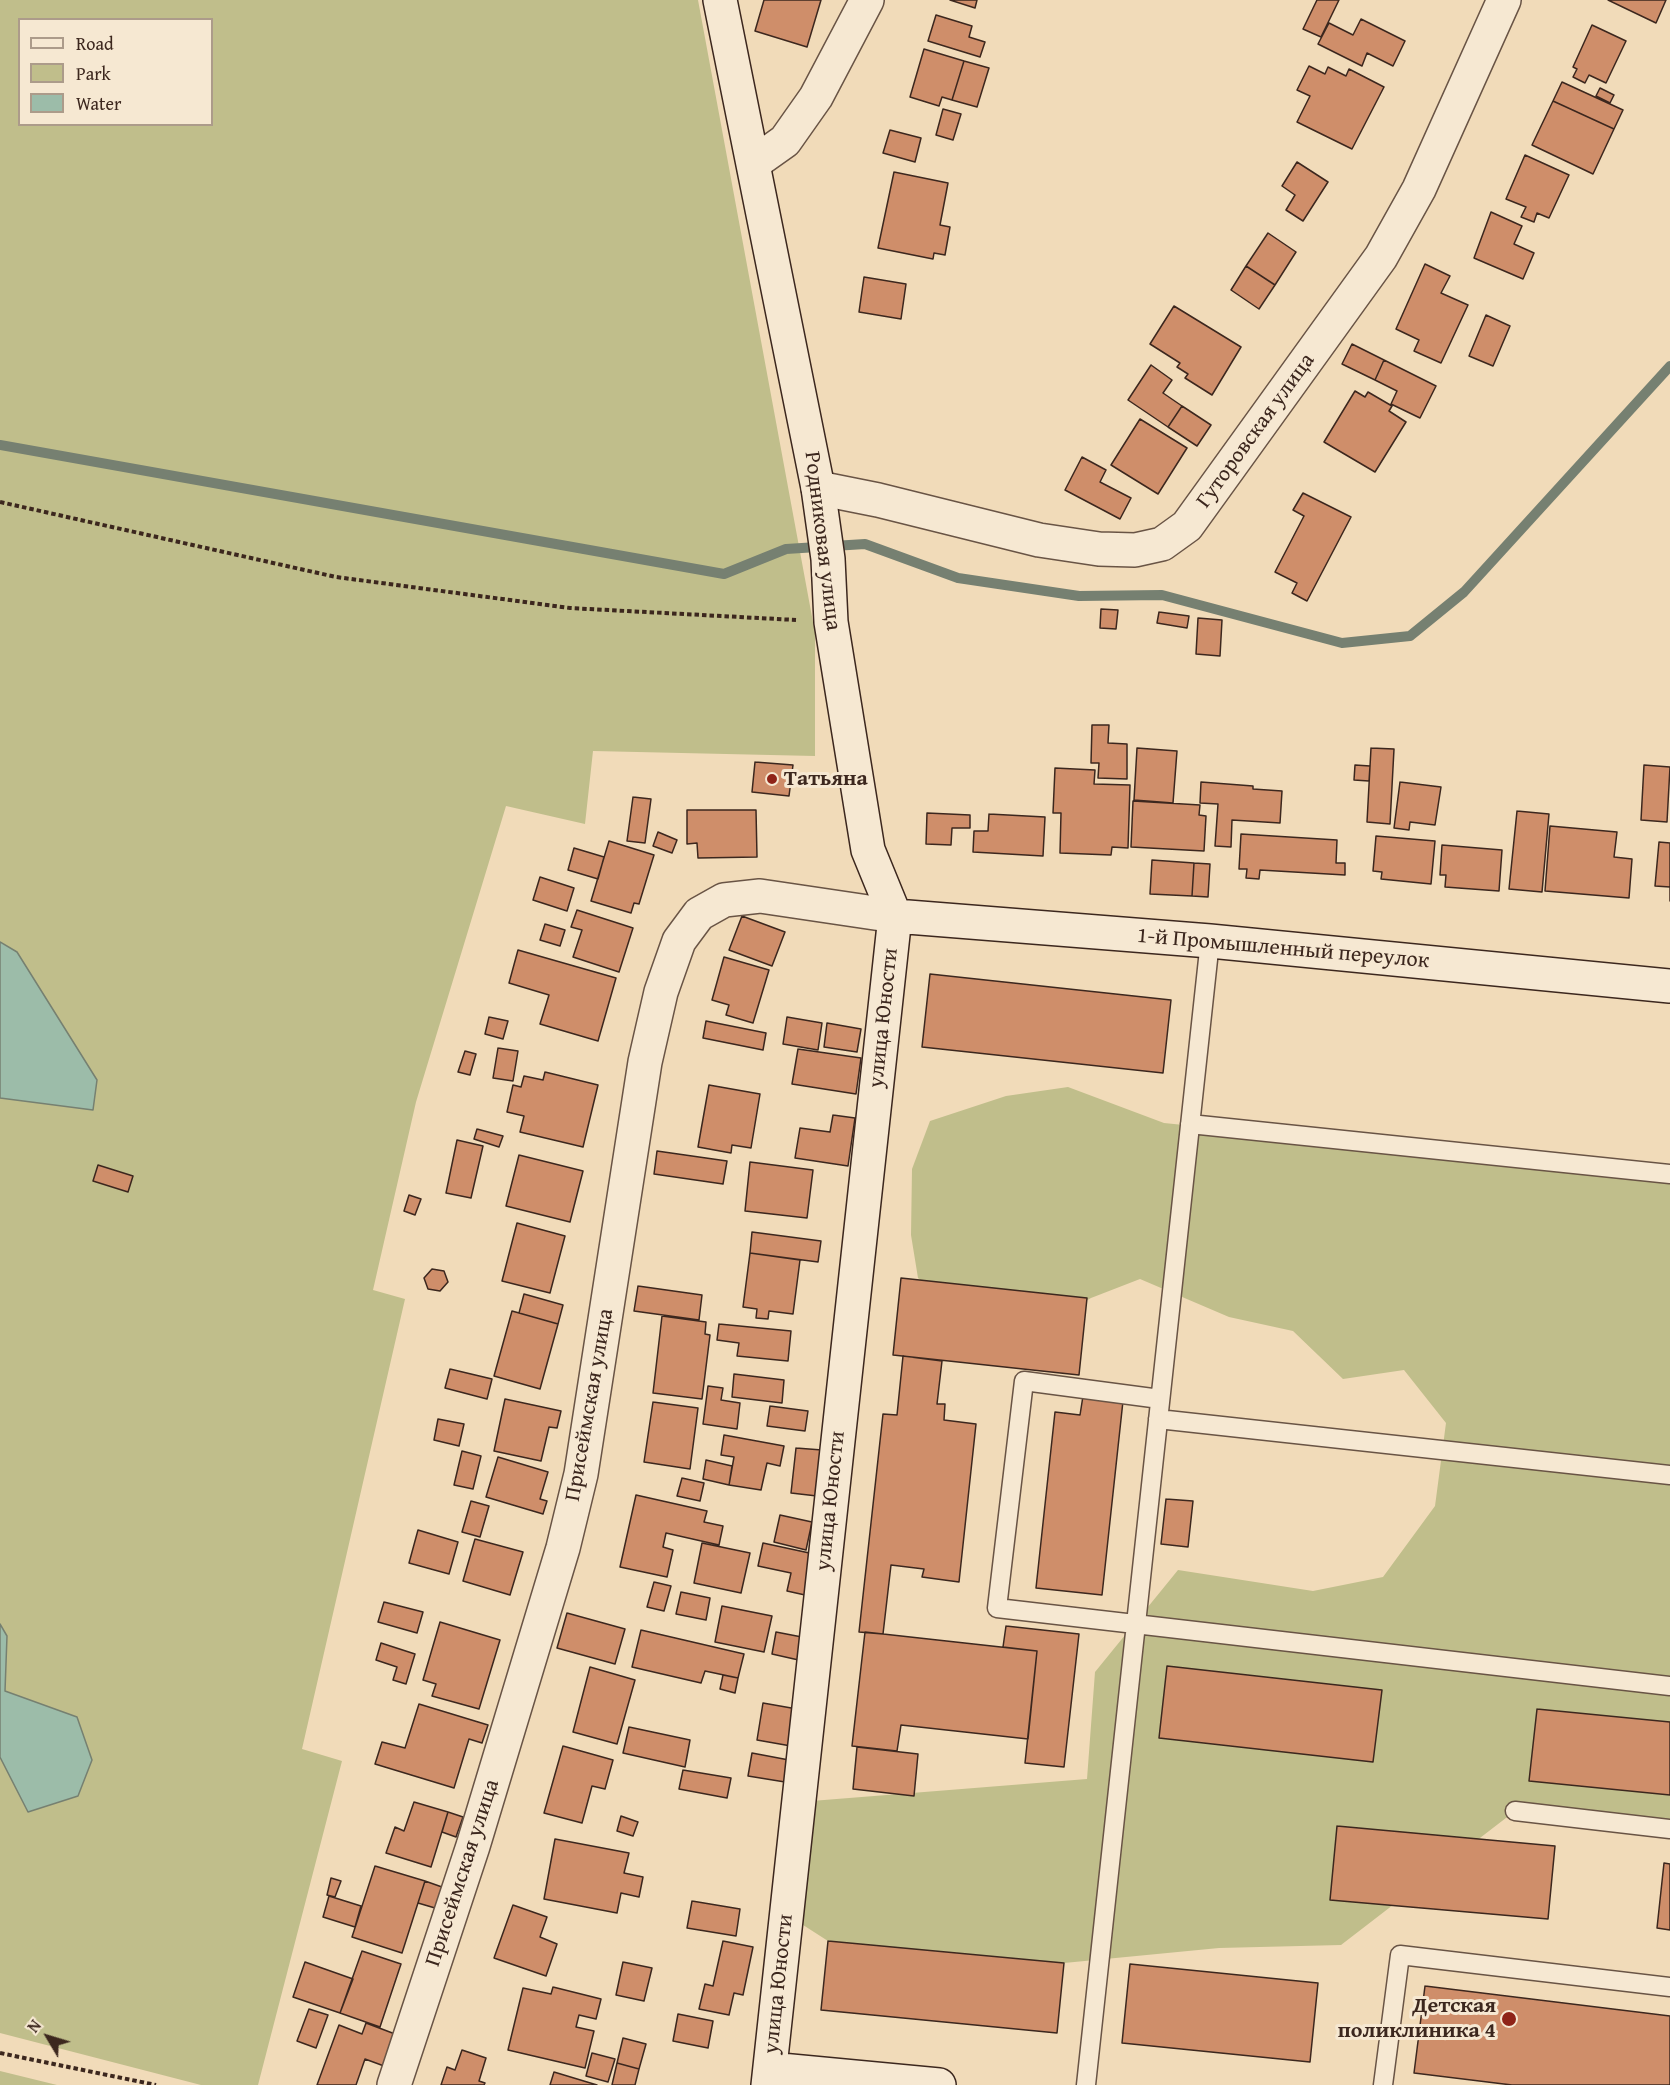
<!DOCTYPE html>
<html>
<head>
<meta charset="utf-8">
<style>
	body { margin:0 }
	#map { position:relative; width:1670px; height:2085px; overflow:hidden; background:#f1dbb9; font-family:"Gentium Book Plus",serif }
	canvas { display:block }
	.legend { position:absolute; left:18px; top:18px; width:195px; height:108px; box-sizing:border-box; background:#f6e8d2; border:2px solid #ac9b8a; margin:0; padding:8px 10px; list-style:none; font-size:18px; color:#3c271e }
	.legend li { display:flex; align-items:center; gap:12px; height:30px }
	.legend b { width:30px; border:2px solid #ac9b8a }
	.north { position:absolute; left:18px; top:2007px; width:60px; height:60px; -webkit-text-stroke:4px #f6e8d2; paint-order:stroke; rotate:308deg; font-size:16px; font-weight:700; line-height:24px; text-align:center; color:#3c271e }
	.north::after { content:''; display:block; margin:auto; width:21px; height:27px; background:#3c271e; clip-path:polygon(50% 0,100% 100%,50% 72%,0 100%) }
</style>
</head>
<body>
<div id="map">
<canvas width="1670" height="2085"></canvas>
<ul class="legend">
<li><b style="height:8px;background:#f6e8d2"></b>Road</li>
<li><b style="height:16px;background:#c0be8b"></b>Park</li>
<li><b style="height:16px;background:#9cbca9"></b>Water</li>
</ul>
<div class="north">N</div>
</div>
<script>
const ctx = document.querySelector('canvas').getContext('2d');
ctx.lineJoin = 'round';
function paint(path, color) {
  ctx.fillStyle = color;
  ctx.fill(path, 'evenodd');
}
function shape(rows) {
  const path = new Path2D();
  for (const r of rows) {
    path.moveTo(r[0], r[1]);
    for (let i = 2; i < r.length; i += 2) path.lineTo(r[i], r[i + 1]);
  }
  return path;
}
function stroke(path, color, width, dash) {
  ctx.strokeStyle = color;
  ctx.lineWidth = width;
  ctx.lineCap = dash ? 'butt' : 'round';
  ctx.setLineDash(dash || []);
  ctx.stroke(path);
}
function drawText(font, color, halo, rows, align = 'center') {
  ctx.font = font + ' "Gentium Book Plus",serif';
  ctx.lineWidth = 6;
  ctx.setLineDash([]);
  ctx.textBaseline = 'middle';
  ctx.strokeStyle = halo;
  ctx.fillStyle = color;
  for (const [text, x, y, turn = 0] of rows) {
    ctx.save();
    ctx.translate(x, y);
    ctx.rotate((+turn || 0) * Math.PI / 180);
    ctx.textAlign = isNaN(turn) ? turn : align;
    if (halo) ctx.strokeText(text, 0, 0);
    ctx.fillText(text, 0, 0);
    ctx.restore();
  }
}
paint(shape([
	[0,0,698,0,815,633,815,756,593,751,585,824,506,806,416,1102,373,1290,405,1299,302,1749,342,1761,258,2085,201,2085,0,2033],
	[20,20,212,20,212,124,20,124],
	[1068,1087,1164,1123,1670,1174,1670,1823,1515,1811,1341,1945,1219,1948,1064,1963,828,1941,786,1914,799,1802,1087,1779,1095,1672,1178,1570,1313,1591,1383,1577,1435,1506,1446,1423,1404,1370,1343,1379,1293,1331,1229,1317,1140,1279,1091,1298,1031,1332,961,1318,918,1278,911,1235,912,1169,930,1121,1006,1096],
	[0,2071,57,2085,0,2085]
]), '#c0be8b');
const water = shape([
	[0,942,17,952,97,1080,93,1110,0,1098,0,942],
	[0,1624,7,1636,5,1691,77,1717,92,1760,78,1796,28,1812,0,1757,0,1624]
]);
paint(water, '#9cbca9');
stroke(water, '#768071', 1.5);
stroke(shape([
	[0,445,724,574,786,549,865,544,958,578,1079,596,1162,595,1342,643,1410,636,1464,592,1670,366]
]), '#768071', 10);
const building = shape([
	[764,0,821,0,807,47,755,31,764,0],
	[950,0,977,0,975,8,950,0],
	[1317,0,1339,0,1321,37,1303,29,1317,0],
	[1608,0,1666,0,1656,23,1608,0],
	[936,15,972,26,969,37,985,42,980,57,928,41,936,15],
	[1361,19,1405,41,1393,66,1367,53,1362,66,1318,44,1329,23,1353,35,1361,19],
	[1592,25,1626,41,1606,83,1589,75,1585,83,1573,77,1577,69,1573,67,1592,25],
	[924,49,964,61,952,100,942,97,939,106,910,97,924,49],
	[964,61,989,68,977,107,952,100,964,61],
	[1309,66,1325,74,1328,67,1346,76,1349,69,1384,87,1352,149,1297,122,1310,96,1297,90,1309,66],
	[1562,82,1623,110,1614,129,1553,101,1562,82],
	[1600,88,1614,95,1610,103,1596,96,1600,88],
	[1553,101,1614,129,1593,174,1532,145,1553,101],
	[943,109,961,114,953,140,936,135,943,109],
	[890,130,921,138,915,162,883,153,890,130],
	[1525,155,1569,175,1549,218,1537,213,1534,222,1521,217,1526,207,1506,199,1525,155],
	[1297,162,1328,182,1303,221,1286,210,1295,195,1282,186,1297,162],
	[894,172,948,183,940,225,950,227,945,255,934,253,933,259,878,248,894,172],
	[1491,212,1522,226,1514,244,1534,253,1523,279,1474,258,1491,212],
	[1268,233,1296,252,1275,285,1246,266,1268,233],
	[1425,264,1450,276,1441,293,1468,305,1441,363,1414,351,1419,340,1396,329,1425,264],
	[1246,266,1275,285,1259,309,1231,290,1246,266],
	[864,277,906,284,901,319,859,312,864,277],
	[1174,306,1241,347,1212,395,1185,378,1188,374,1177,367,1180,363,1150,344,1174,306],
	[1486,315,1510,326,1493,366,1469,356,1486,315],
	[1352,344,1384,360,1375,380,1342,364,1352,344],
	[1384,360,1436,386,1420,418,1391,404,1397,391,1375,380,1384,360],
	[1151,365,1172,380,1163,393,1182,406,1168,427,1128,400,1151,365],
	[1355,391,1365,397,1368,392,1392,406,1389,411,1406,422,1375,472,1324,442,1355,391],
	[1182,406,1211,425,1197,446,1168,427,1182,406],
	[1140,419,1187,448,1158,494,1111,465,1140,419],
	[1082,457,1106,470,1100,482,1131,498,1120,519,1065,490,1082,457],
	[1303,493,1351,517,1307,601,1292,593,1297,583,1275,572,1304,516,1293,510,1303,493],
	[1101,609,1118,610,1116,629,1100,628,1101,609],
	[1159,612,1189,616,1187,628,1157,623,1159,612],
	[1198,618,1222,620,1220,656,1196,654,1198,618],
	[1092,725,1109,725,1108,743,1127,744,1127,779,1098,778,1099,763,1091,763,1092,725],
	[1137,748,1177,751,1173,803,1134,800,1137,748],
	[1371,748,1394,749,1390,824,1367,822,1371,748],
	[755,762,793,765,789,796,752,792,755,762],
	[1355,765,1370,766,1369,781,1354,780,1355,765],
	[1644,765,1670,767,1667,822,1641,820,1644,765],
	[1055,768,1095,770,1094,784,1130,785,1128,848,1112,847,1111,855,1060,853,1061,813,1053,813,1055,768],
	[1201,782,1253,786,1253,789,1282,791,1280,823,1232,820,1231,847,1215,846,1218,804,1200,803,1201,782],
	[1400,782,1441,787,1435,825,1410,822,1409,830,1394,828,1400,782],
	[633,797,651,799,645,843,627,841,633,797],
	[1133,801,1200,805,1199,815,1206,816,1204,851,1131,847,1133,801],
	[687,810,756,810,757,857,698,858,697,843,687,844,687,810],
	[1517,811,1549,814,1542,892,1509,889,1517,811],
	[927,813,970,815,970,828,952,828,951,845,926,844,927,813],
	[989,814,1045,817,1043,856,973,852,974,831,988,831,989,814],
	[1550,826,1617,832,1614,857,1632,859,1629,898,1545,891,1550,826],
	[658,832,677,840,672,853,653,846,658,832],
	[1241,834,1337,840,1336,863,1345,863,1345,875,1260,870,1259,879,1246,878,1247,869,1239,869,1241,834],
	[1376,836,1435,841,1431,884,1381,879,1382,872,1373,871,1376,836],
	[609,841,654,855,639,904,634,903,631,913,591,901,609,841],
	[1659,842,1670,843,1670,901,1670,887,1655,886,1659,842],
	[1442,845,1502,850,1499,891,1445,887,1446,875,1440,875,1442,845],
	[574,848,604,857,598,879,568,870,574,848],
	[1152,860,1194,863,1192,896,1150,894,1152,860],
	[1194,863,1210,864,1208,897,1192,896,1194,863],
	[540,877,574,888,567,911,533,900,540,877],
	[577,910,633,928,619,972,573,957,582,930,571,927,577,910],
	[742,916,785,932,772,966,729,950,742,916],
	[545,924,565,930,560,946,540,940,545,924],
	[518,950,616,978,598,1041,540,1024,549,995,509,983,518,950],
	[724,957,769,970,753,1023,726,1015,729,1005,712,1000,724,957],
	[930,974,1171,1000,1163,1073,922,1047,930,974],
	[489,1017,508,1021,503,1039,485,1034,489,1017],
	[787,1017,822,1023,818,1050,783,1044,787,1017],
	[706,1021,766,1033,763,1050,703,1038,706,1021],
	[827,1023,861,1029,857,1052,824,1047,827,1023],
	[498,1048,518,1051,513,1081,493,1078,498,1048],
	[798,1049,861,1058,856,1094,792,1084,798,1049],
	[465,1051,476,1054,470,1075,458,1072,465,1051],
	[545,1072,598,1085,583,1147,520,1132,524,1116,507,1112,513,1085,521,1087,524,1076,543,1080,545,1072],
	[709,1085,760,1094,751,1148,732,1145,731,1153,698,1147,709,1085],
	[833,1115,855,1118,848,1166,795,1158,800,1128,830,1132,833,1115],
	[477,1129,503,1136,499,1147,474,1139,477,1129],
	[457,1140,483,1146,471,1198,446,1193,457,1140],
	[657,1151,727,1161,723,1184,654,1174,657,1151],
	[519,1155,583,1171,570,1222,506,1206,519,1155],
	[750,1162,813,1170,807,1218,745,1211,750,1162],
	[98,1165,133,1176,128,1192,93,1181,98,1165],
	[409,1195,421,1199,415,1215,404,1211,409,1195],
	[517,1223,565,1236,550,1293,502,1281,517,1223],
	[752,1232,821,1241,818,1262,750,1253,752,1232],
	[750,1253,800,1260,793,1314,769,1311,768,1319,756,1318,757,1309,743,1307,750,1253],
	[432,1269,444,1271,448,1282,440,1291,428,1289,424,1278,432,1269],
	[901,1278,1087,1298,1079,1375,893,1355,901,1278],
	[638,1286,702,1295,699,1320,634,1311,638,1286],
	[524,1294,563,1305,558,1324,519,1313,524,1294],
	[512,1311,558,1324,540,1389,494,1376,512,1311],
	[662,1316,706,1322,705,1334,710,1335,702,1399,653,1393,662,1316],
	[719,1324,791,1331,788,1361,737,1356,739,1343,717,1340,719,1324],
	[903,1356,942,1361,937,1404,945,1404,944,1420,976,1424,959,1582,922,1577,924,1569,891,1565,883,1634,859,1632,883,1414,897,1415,903,1356],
	[450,1369,492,1379,487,1399,445,1388,450,1369],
	[734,1374,784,1380,782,1403,732,1397,734,1374],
	[708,1386,723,1388,721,1400,740,1403,737,1429,703,1424,708,1386],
	[1083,1396,1123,1401,1102,1595,1036,1588,1055,1412,1080,1415,1083,1396],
	[505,1399,561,1411,557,1428,549,1427,541,1461,494,1451,505,1399],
	[653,1402,698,1408,690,1469,644,1462,653,1402],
	[770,1406,808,1411,805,1431,767,1426,770,1406],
	[438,1419,464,1424,459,1446,434,1440,438,1419],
	[724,1435,784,1446,780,1466,767,1463,761,1490,729,1485,734,1457,721,1455,724,1435],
	[796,1448,822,1450,817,1496,791,1493,796,1448],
	[462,1451,481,1456,473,1489,454,1485,462,1451],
	[498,1457,548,1472,540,1499,547,1501,543,1514,486,1497,498,1457],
	[706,1460,732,1466,729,1485,703,1479,706,1460],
	[682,1478,704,1483,700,1501,677,1496,682,1478],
	[636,1495,707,1511,704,1522,723,1526,719,1545,666,1533,663,1547,673,1550,667,1577,620,1567,636,1495],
	[1166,1499,1193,1501,1188,1547,1161,1544,1166,1499],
	[471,1501,489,1506,480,1537,462,1532,471,1501],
	[780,1515,812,1522,806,1550,774,1542,780,1515],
	[418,1530,458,1542,449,1574,409,1563,418,1530],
	[475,1539,523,1552,510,1595,463,1581,475,1539],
	[702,1543,750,1553,741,1593,694,1583,702,1543],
	[763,1543,814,1554,805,1595,787,1591,791,1573,758,1566,763,1543],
	[654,1582,671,1586,664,1611,647,1607,654,1582],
	[681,1592,710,1598,706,1620,676,1614,681,1592],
	[384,1602,423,1612,417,1633,378,1622,384,1602],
	[722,1606,772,1616,764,1652,715,1642,722,1606],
	[567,1613,625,1629,615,1664,557,1648,567,1613],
	[440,1622,500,1640,479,1709,432,1696,436,1684,423,1680,440,1622],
	[1006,1626,1079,1634,1064,1767,1025,1763,1037,1651,1003,1647,1006,1626],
	[641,1630,744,1654,738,1678,705,1671,701,1683,632,1667,641,1630],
	[776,1632,807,1638,803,1661,772,1654,776,1632],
	[865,1632,1037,1651,1028,1739,901,1725,897,1751,852,1746,865,1632],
	[381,1643,415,1654,406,1684,393,1680,397,1667,376,1660,381,1643],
	[1167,1666,1382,1690,1373,1762,1159,1738,1167,1666],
	[590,1667,635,1680,617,1744,573,1732,590,1667],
	[723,1675,738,1678,735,1693,720,1689,723,1675],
	[763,1703,797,1709,791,1746,757,1740,763,1703],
	[419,1704,488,1725,482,1743,469,1739,454,1788,375,1764,382,1742,405,1748,419,1704],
	[1537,1709,1670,1722,1670,1795,1529,1781,1537,1709],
	[629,1727,690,1740,685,1767,623,1753,629,1727],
	[563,1746,613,1760,605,1789,592,1786,582,1823,544,1813,563,1746],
	[857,1747,918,1754,914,1796,853,1789,857,1747],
	[752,1753,789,1760,785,1782,748,1776,752,1753],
	[683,1770,731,1778,727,1798,679,1789,683,1770],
	[414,1802,448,1812,431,1867,386,1853,395,1827,404,1831,414,1802],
	[448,1812,463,1817,456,1837,442,1832,448,1812],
	[621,1816,638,1822,633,1836,617,1831,621,1816],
	[1337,1826,1555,1846,1548,1919,1330,1900,1337,1826],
	[555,1839,629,1853,624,1873,643,1877,639,1897,621,1893,617,1913,544,1899,555,1839],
	[1664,1863,1670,1864,1670,1930,1657,1928,1664,1863],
	[375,1866,425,1881,402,1953,352,1937,375,1866],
	[331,1878,341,1881,335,1897,327,1895,331,1878],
	[425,1881,442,1887,435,1908,418,1903,425,1881],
	[329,1896,361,1906,355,1927,323,1917,329,1896],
	[692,1901,740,1909,736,1936,687,1928,692,1901],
	[513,1905,547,1917,540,1937,557,1944,546,1976,494,1958,513,1905],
	[723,1941,753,1947,743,1995,734,1993,729,2015,699,2009,705,1984,713,1986,723,1941],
	[828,1941,1064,1963,1057,2033,821,2010,828,1941],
	[362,1951,401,1964,380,2027,340,2013,362,1951],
	[305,1962,353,1979,340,2013,293,1997,305,1962],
	[623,1962,652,1968,644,2001,616,1995,623,1962],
	[1130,1964,1318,1983,1310,2062,1122,2043,1130,1964],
	[1425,1986,1670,2016,1670,2085,1512,2085,1414,2073,1425,1986],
	[553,1987,601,1999,596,2019,579,2015,576,2027,594,2031,585,2068,508,2050,523,1988,551,1994,553,1987],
	[309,2009,328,2015,316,2048,297,2041,309,2009],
	[678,2014,713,2021,708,2048,673,2041,678,2014],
	[366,2023,395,2034,384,2066,365,2059,356,2085,317,2085,339,2025,362,2034,366,2023],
	[623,2038,646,2044,639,2069,617,2063,623,2038],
	[462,2050,486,2058,479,2081,485,2083,484,2085,441,2085,447,2067,455,2070,462,2050],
	[592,2053,615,2059,608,2082,586,2076,592,2053],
	[617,2063,639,2069,635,2085,612,2085,617,2063],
	[554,2072,597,2085,550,2085,554,2072]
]);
paint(building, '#cf8e6a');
stroke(building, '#3c271e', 1.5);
const lane = shape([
	[1190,1124,1670,1174],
	[1160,1399,1024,1381,997,1608,1670,1686],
	[1158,1419,1670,1475],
	[1515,1811,1670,1829],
	[1086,2085,1210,941],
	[1383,2085,1400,1955,1670,1987]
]);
const street = shape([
	[754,163,785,141,816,97,867,0],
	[818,488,878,500,1039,540,1099,549,1135,550,1162,544,1187,526,1381,257,1419,189,1504,0],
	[394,2085,473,1846,563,1548,581,1474,645,1062,661,992,679,941,699,914,724,900,760,896,895,916]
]);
const secondary = shape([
	[720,0,818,488,828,559,831,622,868,850,895,916,768,2085],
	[895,916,1210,941,1670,986],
	[770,2069,939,2085]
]);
stroke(lane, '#695445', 21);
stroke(street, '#695445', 36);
stroke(secondary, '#3c271e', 36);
stroke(shape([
	[0,502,336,577,570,608,796,620],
	[0,2053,156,2085]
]), '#3c271e', 4, [4.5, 3]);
stroke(lane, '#f6e8d2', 18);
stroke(street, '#f6e8d2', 33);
stroke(secondary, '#f6e8d2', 33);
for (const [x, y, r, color] of [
	[772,779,6,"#8f2418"],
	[1509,2019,8,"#8f2418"]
]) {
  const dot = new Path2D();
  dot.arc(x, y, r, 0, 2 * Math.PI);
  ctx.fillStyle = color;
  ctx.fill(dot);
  stroke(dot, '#f6e8d2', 2);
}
drawText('22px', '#3c271e', '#f6e8d2', [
	["Гуторовская улица",1256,431,-54],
	["Родниковая улица",822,541,83],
	["1-й Промышленный переулок",1283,949,5],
	["улица Юности",884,1018,-84],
	["Присеймская улица",590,1405,-80],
	["улица Юности",831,1501,-84],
	["Присеймская улица",463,1873,-72],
	["улица Юности",779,1984,-84]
]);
drawText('bold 22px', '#3c271e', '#f6e8d2', [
	["Татьяна",784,779],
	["Детская",1496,2006,"right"],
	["поликлиника 4",1496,2031,"right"]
], 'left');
</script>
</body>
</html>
